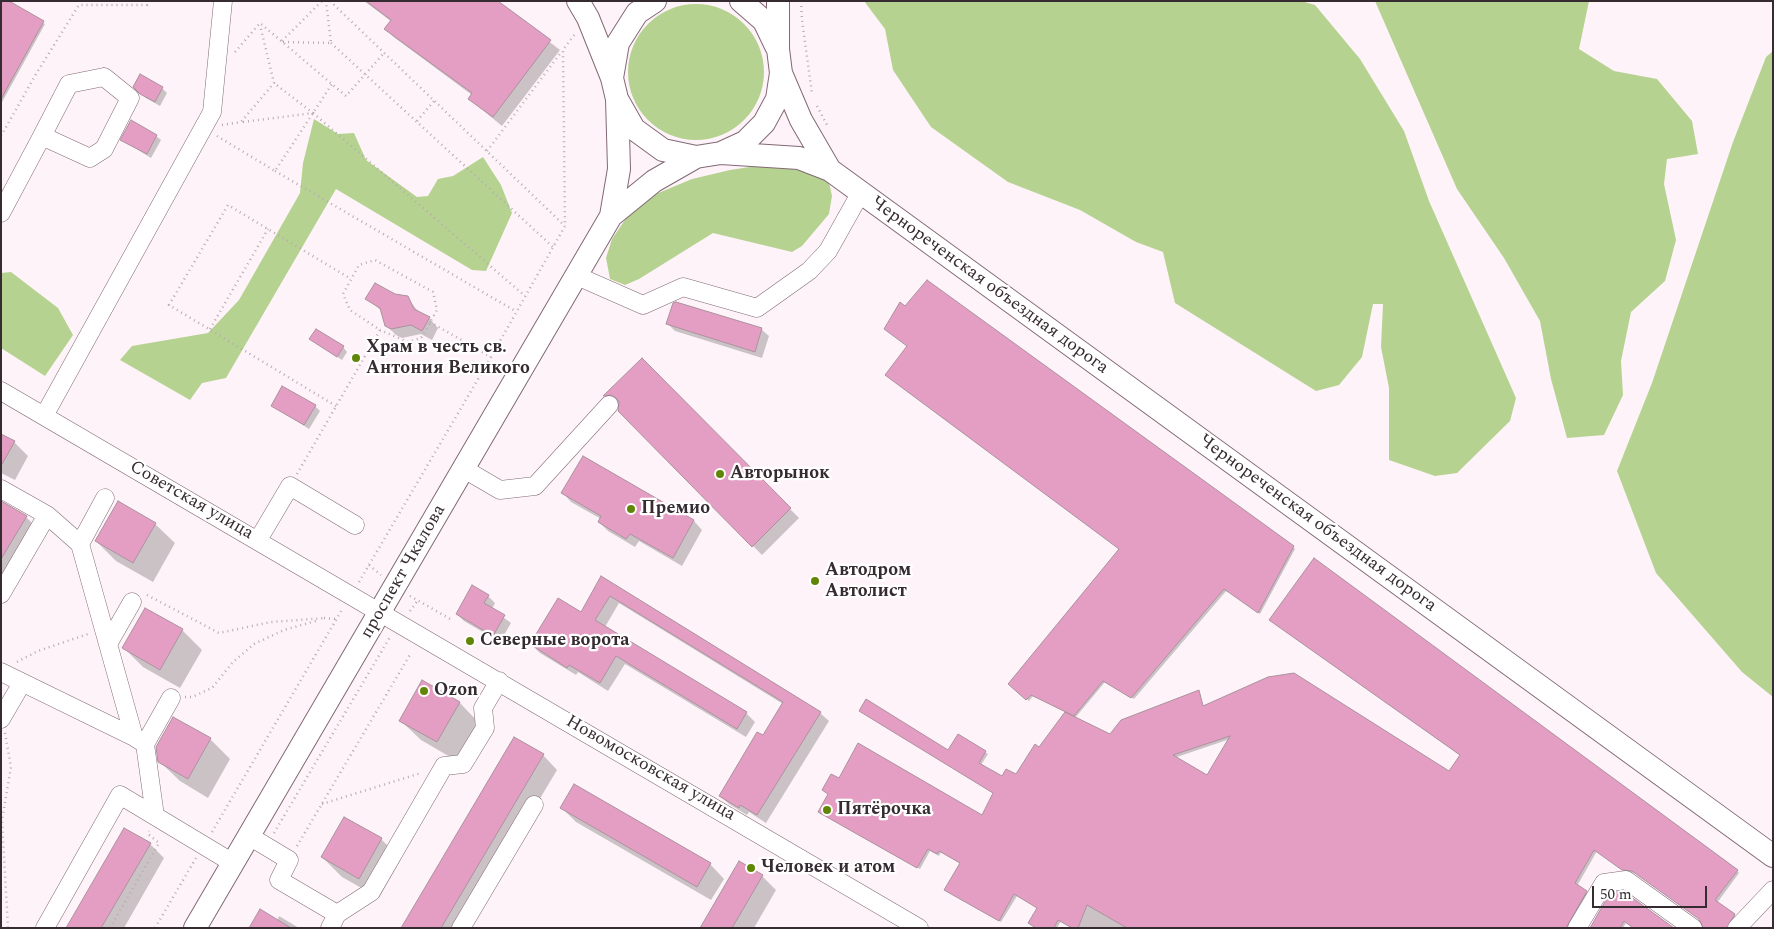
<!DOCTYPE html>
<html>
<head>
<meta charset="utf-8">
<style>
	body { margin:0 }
	#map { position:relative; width:1774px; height:929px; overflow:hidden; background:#fef3f8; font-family:Spectral,serif }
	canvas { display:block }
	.frame { position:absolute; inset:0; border:2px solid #352b30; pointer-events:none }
	.scale { position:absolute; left:1592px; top:886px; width:115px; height:22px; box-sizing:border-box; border:2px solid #352b30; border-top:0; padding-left:6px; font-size:15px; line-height:18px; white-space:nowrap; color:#352b30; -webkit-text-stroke:4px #fff; paint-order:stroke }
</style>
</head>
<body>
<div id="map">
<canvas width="1774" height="929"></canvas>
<div class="frame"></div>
<div class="scale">50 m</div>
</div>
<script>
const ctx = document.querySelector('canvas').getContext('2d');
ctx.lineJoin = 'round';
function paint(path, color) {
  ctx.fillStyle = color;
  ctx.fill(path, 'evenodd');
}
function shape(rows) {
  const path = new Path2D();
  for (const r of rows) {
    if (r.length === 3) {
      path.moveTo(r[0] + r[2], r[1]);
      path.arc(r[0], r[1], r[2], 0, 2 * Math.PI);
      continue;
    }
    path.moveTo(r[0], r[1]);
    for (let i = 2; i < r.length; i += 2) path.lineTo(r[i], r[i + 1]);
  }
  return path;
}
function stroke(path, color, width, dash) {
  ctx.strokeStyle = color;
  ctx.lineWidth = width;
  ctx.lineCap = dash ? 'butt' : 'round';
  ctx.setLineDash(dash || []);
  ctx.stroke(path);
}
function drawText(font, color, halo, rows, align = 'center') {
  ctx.font = font + ' Spectral,serif';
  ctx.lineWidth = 4.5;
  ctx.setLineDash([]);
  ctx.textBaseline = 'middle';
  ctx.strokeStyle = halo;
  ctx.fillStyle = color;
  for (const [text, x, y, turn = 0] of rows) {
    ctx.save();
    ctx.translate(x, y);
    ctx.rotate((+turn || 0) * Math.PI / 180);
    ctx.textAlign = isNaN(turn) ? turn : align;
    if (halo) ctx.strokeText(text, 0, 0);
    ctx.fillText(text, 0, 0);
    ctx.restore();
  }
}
paint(shape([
	[864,1,1301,1,1315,5,1360,59,1404,131,1429,201,1516,398,1510,421,1457,473,1435,476,1389,460,1389,388,1381,347,1383,304,1373,304,1362,357,1339,385,1316,391,1175,303,1163,252,1136,242,1080,210,1008,182,931,127,893,70,885,29],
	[1375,1,1589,1,1579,49,1614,71,1657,79,1692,121,1698,154,1667,159,1664,184,1676,240,1665,281,1631,312,1621,361,1623,395,1604,435,1567,438,1551,379,1540,321,1504,258,1457,189],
	[696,72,68],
	[1773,51,1773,697,1742,672,1656,573,1617,471,1652,383,1733,142,1766,57],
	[314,119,338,134,354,133,366,160,417,197,428,196,438,179,453,176,483,157,501,185,512,213,486,271,472,270,336,189,226,378,202,383,190,400,120,360,132,346,208,333,239,300,300,193,303,163],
	[799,164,829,182,832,196,829,214,802,246,792,252,713,233,639,279,625,285,610,279,606,258,612,239,633,208,656,194,692,179,730,170,763,165],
	[11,272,58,308,73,335,45,376,1,348,1,273]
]), '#b6d290');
paint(shape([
	[1,1,45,24,1,104],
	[364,1,496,1,560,50,502,126,469,99,472,95,395,38,386,29,392,22],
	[134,86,162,88,167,93,160,106,146,98],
	[156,136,161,140,151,158,122,140],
	[395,296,407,297,420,314,429,318,438,328,432,340,421,334,402,338,396,335,386,325,383,312,367,299],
	[668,324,761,329,769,336,762,358,675,331],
	[310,339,343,347,347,352,342,360],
	[642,360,799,518,762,555,619,411,620,404,614,405,605,396],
	[272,405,315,406,320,411,309,429],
	[1,435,14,442,28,456,15,480,1,473],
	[583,458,694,521,702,530,682,566,639,541,635,547,608,531,599,522,601,519,571,502,563,493],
	[1,507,26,517,40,531,1,597],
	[155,524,175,543,153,582,116,561,96,541],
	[1293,547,1295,549,1260,614,1227,590,1134,699,1105,682,1075,718,1110,735,1199,692,1204,707,1450,773,1461,756,1270,620,1737,871,1739,873,1717,903,1737,917,1728,928,1704,928,1701,920,1636,873,1626,872,1597,851,1577,886,1588,894,1569,928,1072,928,1061,921,1057,928,1037,928,1038,908,1017,896,1001,922,948,892,961,864,941,852,939,856,930,851,920,869,822,814,839,780,982,817,994,794,949,751,959,736,988,754,981,765,1003,778,1017,776,1066,712,1033,696,1029,701,1010,684],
	[1230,739,1208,777,1174,758],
	[602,578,820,713,829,721,766,823,749,812,747,815,729,804,720,796,763,737,783,704,619,603,605,627,746,713,755,722,746,737,625,664,608,691,578,672,576,675,540,653,531,644,581,614],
	[488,596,495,603,492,609,511,623,500,642,464,621,457,614],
	[146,609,182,630,202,650,180,688,143,667,124,648],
	[423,682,460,703,479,723,457,761,421,740,401,721],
	[174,718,210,739,230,759,208,798,180,781,159,761],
	[543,755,557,770,463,928,403,928],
	[562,808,710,864,724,879,711,900,576,822],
	[381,839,401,859,379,898,342,877,322,857],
	[150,844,164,858,124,928,67,928],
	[762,876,776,890,754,928,702,928],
	[1611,894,1626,923,1623,928,1591,928],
	[279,916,299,928,250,928,277,921]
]), '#0003');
const building = shape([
	[1,1,9,1,44,21,1,99,1,1],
	[366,1,498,1,551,40,493,117,468,99,472,93,384,29,391,20,366,1],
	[140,74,163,87,155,102,140,94,133,87,140,74],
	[131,120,157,135,147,154,120,140,131,120],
	[927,280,1294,546,1258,613,1224,589,1131,698,1103,681,1074,716,1031,695,1026,700,1008,684,1119,549,885,375,907,346,884,329,900,302,905,306,927,280],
	[375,283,395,294,408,296,414,309,430,317,422,331,411,325,391,329,385,326,380,308,365,299,375,283],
	[676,302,762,328,755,352,666,324,673,303,676,302],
	[316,329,344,346,337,357,309,339,316,329],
	[642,358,791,508,752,547,618,411,619,402,616,398,611,395,603,396,642,358],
	[282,386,316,405,304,425,271,406,282,386],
	[1,434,15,441,1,466,1,434],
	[583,456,694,520,673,558,630,534,626,539,598,522,601,516,561,493,583,456],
	[1,501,27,516,1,559,1,501],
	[118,501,156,523,133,563,95,541,118,501],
	[1314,558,1738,870,1715,900,1735,914,1727,928,1703,928,1699,919,1632,871,1622,870,1594,850,1575,883,1587,891,1566,928,1127,928,1087,905,1078,928,1072,928,1058,920,1054,928,1036,928,1028,923,1037,908,1014,894,999,921,944,890,960,863,939,851,937,854,928,849,917,868,818,812,828,794,822,790,831,774,839,778,858,743,982,815,993,793,859,711,866,699,948,750,958,734,986,751,979,763,1002,776,1006,769,1016,774,1035,744,1039,747,1065,712,1110,734,1121,720,1199,690,1203,706,1268,677,1294,673,1449,771,1460,755,1269,620,1314,558],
	[1230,736,1207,775,1173,755,1230,736],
	[601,576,821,712,757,815,740,805,739,808,719,796,757,732,763,735,783,702,610,596,595,620,747,712,737,729,616,656,600,683,569,665,567,668,530,644,558,598,581,612,601,576],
	[472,585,489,595,484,603,505,615,493,636,456,614,472,585],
	[145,608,183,629,160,670,122,648,145,608],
	[422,680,460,702,437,742,399,721,422,680],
	[173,717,211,738,188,779,158,762,156,747,173,717],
	[514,737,544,754,441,928,401,928,514,737],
	[574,784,711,863,697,887,560,808,574,784],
	[344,817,382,838,359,879,321,857,344,817],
	[124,828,151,843,101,928,66,928,124,828],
	[739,861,763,875,732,928,700,928,739,861],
	[1623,891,1674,928,1633,928,1624,921,1620,928,1590,928,1610,893,1623,891],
	[260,909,291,928,249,928,260,909]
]);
paint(building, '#e59ec3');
stroke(building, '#aa919d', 1);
const minor = shape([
	[104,77,130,98,104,149,90,158,42,136,69,84,104,77],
	[1,213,42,136],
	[577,276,643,305,683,287,757,308,809,271,828,251,861,192],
	[1,391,919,928],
	[44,416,212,112,223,1],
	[464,469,500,490,535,486,609,405],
	[1,489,47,515,80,544,134,737,145,744,155,816],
	[258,540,290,486,355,525],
	[80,544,105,498],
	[1,594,47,515],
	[108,644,132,602],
	[1,672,134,737],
	[1,719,22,683],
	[145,744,171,698],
	[249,836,289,860,279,880,337,914],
	[45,928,120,795,233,863],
	[330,928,337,914,371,892,444,766,463,764,485,728,483,708,499,681],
	[461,928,534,805],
	[1577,928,1604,883,1626,880,1693,928],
	[1737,928,1773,890]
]);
const major = shape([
	[578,1,588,18,612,78],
	[741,1,764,21,776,46],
	[781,73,801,120,830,170],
	[617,99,634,129,663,150,696,157,721,153,745,142,764,123,777,99,781,73,778,49,778,1],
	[721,153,799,158,830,170,1773,856],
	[611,216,619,169,617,99,612,78,618,43,637,13,655,1],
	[195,928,611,216,654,181,696,157]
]);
stroke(minor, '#816975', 19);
stroke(major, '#816975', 24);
stroke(shape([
	[330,1,565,226],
	[801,1,802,20,812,94],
	[282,41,322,1],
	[283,42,331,43,326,1],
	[331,43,553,247],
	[235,52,260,23,346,96,384,53],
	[817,106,827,125],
	[313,113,525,296],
	[417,121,434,101],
	[243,122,313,113,274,83],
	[222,125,241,122,274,83,260,25],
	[1,136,36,74,79,5,147,5,146,1],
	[217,136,275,171,332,84],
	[487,151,562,51],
	[275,171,517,312],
	[430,322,491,357],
	[210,329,268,229],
	[336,406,169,305,228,205,351,279],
	[297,474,380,330,350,310,343,294,359,265,375,260,433,292,437,310,421,338,408,342,380,330],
	[369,565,381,575],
	[359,582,491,357,565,226,563,50,575,34],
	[147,595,219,633,271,622,326,618],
	[410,596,452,620],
	[410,611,418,600],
	[324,618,337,619],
	[17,662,38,651,88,634],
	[185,697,192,697,212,688,233,662,254,644,284,630,319,620],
	[5,733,11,767,2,820,8,928],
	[322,804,421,773],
	[212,832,343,608],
	[274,833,390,637],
	[297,846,411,653],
	[110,928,159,843,148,834,149,831],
	[155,928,196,858]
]), '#b6abb0', 2.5, [1, 4]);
stroke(minor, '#fff', 18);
stroke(major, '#fff', 22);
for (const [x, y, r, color] of [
	[356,358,5,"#618607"],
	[720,474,5,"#618607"],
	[631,509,5,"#618607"],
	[815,581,5,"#618607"],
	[470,641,5,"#618607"],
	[424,691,5,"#618607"],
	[827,810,5,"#618607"],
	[751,868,5,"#618607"]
]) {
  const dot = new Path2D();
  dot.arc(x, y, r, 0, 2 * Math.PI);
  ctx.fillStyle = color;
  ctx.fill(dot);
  stroke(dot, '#fff', 2);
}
drawText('18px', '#352b30', '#fff', [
	["Чернореченская объездная дорога",989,286,36],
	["Советская улица",191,501,30],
	["Чернореченская объездная дорога",1317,524,36],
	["проспект Чкалова",404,572,-60],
	["Новомосковская улица",650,769,30]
]);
drawText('bold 18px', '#352b30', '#fff', [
	["Храм в честь св.",366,348],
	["Антония Великого",366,369],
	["Авторынок",730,474],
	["Премио",641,509],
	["Автодром",825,571],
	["Автолист",825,592],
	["Северные ворота",480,641],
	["Ozon",434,691],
	["Пятёрочка",837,810],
	["Человек и атом",761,868]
], 'left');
</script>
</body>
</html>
